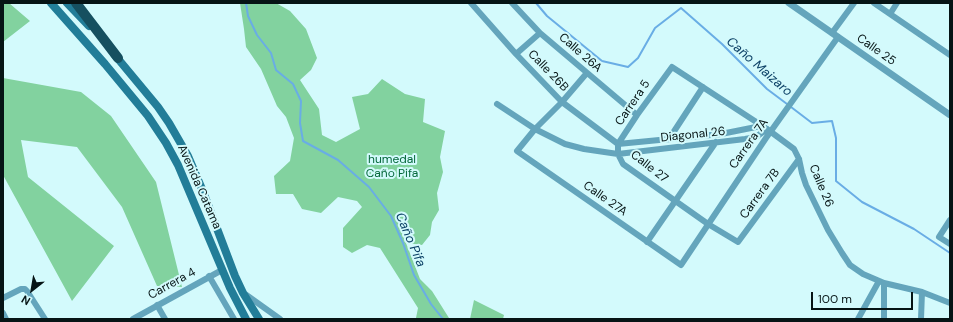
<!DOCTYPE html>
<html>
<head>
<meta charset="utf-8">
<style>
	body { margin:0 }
	#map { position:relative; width:953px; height:322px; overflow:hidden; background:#d3fafc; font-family:"DM Sans",sans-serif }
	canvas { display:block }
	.frame { position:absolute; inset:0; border:4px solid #061415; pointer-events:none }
	.north { position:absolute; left:12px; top:270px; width:40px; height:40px; -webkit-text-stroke:3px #d3fafc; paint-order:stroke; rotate:211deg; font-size:11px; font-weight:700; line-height:16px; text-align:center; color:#061415 }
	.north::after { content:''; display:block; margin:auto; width:14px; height:18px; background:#061415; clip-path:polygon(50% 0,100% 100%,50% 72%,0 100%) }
	.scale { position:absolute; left:811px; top:292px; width:102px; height:18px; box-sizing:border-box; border:2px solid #061415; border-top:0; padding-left:5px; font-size:12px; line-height:14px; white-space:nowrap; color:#061415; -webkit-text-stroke:3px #d3fafc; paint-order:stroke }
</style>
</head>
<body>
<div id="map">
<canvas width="953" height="322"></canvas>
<div class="frame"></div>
<div class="north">N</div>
<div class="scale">100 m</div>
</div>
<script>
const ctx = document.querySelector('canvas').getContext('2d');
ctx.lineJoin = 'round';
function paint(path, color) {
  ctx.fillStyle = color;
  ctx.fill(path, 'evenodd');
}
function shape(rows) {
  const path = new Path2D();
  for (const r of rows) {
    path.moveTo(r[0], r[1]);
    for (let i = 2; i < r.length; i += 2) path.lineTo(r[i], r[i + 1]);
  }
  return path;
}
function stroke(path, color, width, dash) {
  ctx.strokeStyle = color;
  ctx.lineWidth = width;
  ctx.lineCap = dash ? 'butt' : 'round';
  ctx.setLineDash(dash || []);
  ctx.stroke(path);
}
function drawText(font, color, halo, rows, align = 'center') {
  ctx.font = font + ' "DM Sans",sans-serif';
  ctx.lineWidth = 4;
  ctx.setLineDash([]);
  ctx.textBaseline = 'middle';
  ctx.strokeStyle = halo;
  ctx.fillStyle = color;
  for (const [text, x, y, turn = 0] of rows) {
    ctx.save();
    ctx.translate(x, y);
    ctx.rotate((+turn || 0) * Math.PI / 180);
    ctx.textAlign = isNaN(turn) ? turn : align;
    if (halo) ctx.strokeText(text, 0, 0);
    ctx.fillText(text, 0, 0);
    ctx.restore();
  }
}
paint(shape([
	[3,3,9,3,30,21,3,42],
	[240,3,276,3,290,11,306,29,317,58,311,70,300,80,319,109,322,135,336,142,360,129,352,97,368,94,382,79,405,94,425,99,423,122,445,131,440,157,443,172,437,193,439,210,432,222,430,235,422,245,406,243,420,279,432,291,449,318,451,319,416,318,418,308,380,248,367,245,352,253,343,247,343,228,362,207,357,201,338,197,321,213,302,209,293,194,276,194,274,176,290,161,294,138,286,117,277,106,261,69,246,47,244,29],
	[3,78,81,92,111,116,156,182,182,287,157,286,122,207,77,147,21,140,28,177,114,246,72,301,3,175],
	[474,300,504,315,503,319,470,319]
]), '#82d29f');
stroke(shape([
	[246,3,248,16,257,35,271,53,276,70,293,84,301,101,300,123,303,141,338,160,369,187,391,216,403,243,414,275,431,304,443,319],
	[536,3,547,16,602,61,628,67,638,58,655,28,681,8,722,44,767,89,787,104],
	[791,107,812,123,832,121,836,138,836,181,862,202,914,229,950,253]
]), '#69ade5', 2);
stroke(shape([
	[471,3,516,54,562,102,618,144,721,134,761,126],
	[512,3,540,33,637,115],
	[874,3,950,55],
	[890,14,897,3],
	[832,33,854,3],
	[516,54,540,33],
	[586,74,562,102,535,129,517,151,681,265,766,138,838,37],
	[497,104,535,129,565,144,584,149,618,154,745,139,756,137,767,129],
	[669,139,703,87],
	[618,154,618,144,637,115,672,67,767,129,794,149,799,159,802,173,806,185,828,230,842,253,850,265,863,274,884,283,922,292,950,303],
	[618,154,623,164,708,224,738,242,799,159],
	[950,220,939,237,950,244],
	[647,242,716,142],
	[209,276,234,319],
	[884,283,884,319],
	[245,294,280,319],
	[3,298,21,289,25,289,27,291,45,319],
	[157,305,165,319],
	[3,313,6,319],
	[133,319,222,270],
	[858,319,879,281],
	[921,319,922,292]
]), '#64a5bc', 6);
stroke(shape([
	[789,3,950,115]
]), '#64a5bc', 7);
stroke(shape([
	[51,3,105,64,148,116,166,143,178,165,230,288,246,319],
	[67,3,89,26],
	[114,54,158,107,169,123,188,156,202,189,235,276,243,293,259,319]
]), '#227d98', 8);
stroke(shape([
	[76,3,118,58]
]), '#165060', 10);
drawText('12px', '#061415', '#d3fafc', [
	["Calle 25",876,50,35],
	["Calle 26A",580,53,41],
	["Calle 26B",548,71,46],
	["Carrera 5",633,103,-56],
	["Diagonal 26",693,135,-6],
	["Carrera 7A",749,144,-55],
	["Calle 27",649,167,38],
	["Calle 26",821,186,67],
	["Avenida Catama",199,187,66],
	["Carrera 7B",760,194,-54],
	["Calle 27A",605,199,35],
	["Carrera 4",172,284,-29]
]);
drawText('12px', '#05683b', '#d3fafc', [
	["humedal",392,160],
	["Caño Pifa",392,174]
]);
drawText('italic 13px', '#0d4267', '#d3fafc', [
	["Caño Maizaro",759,67,41],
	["Caño Pifa",410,240,67]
]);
</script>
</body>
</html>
